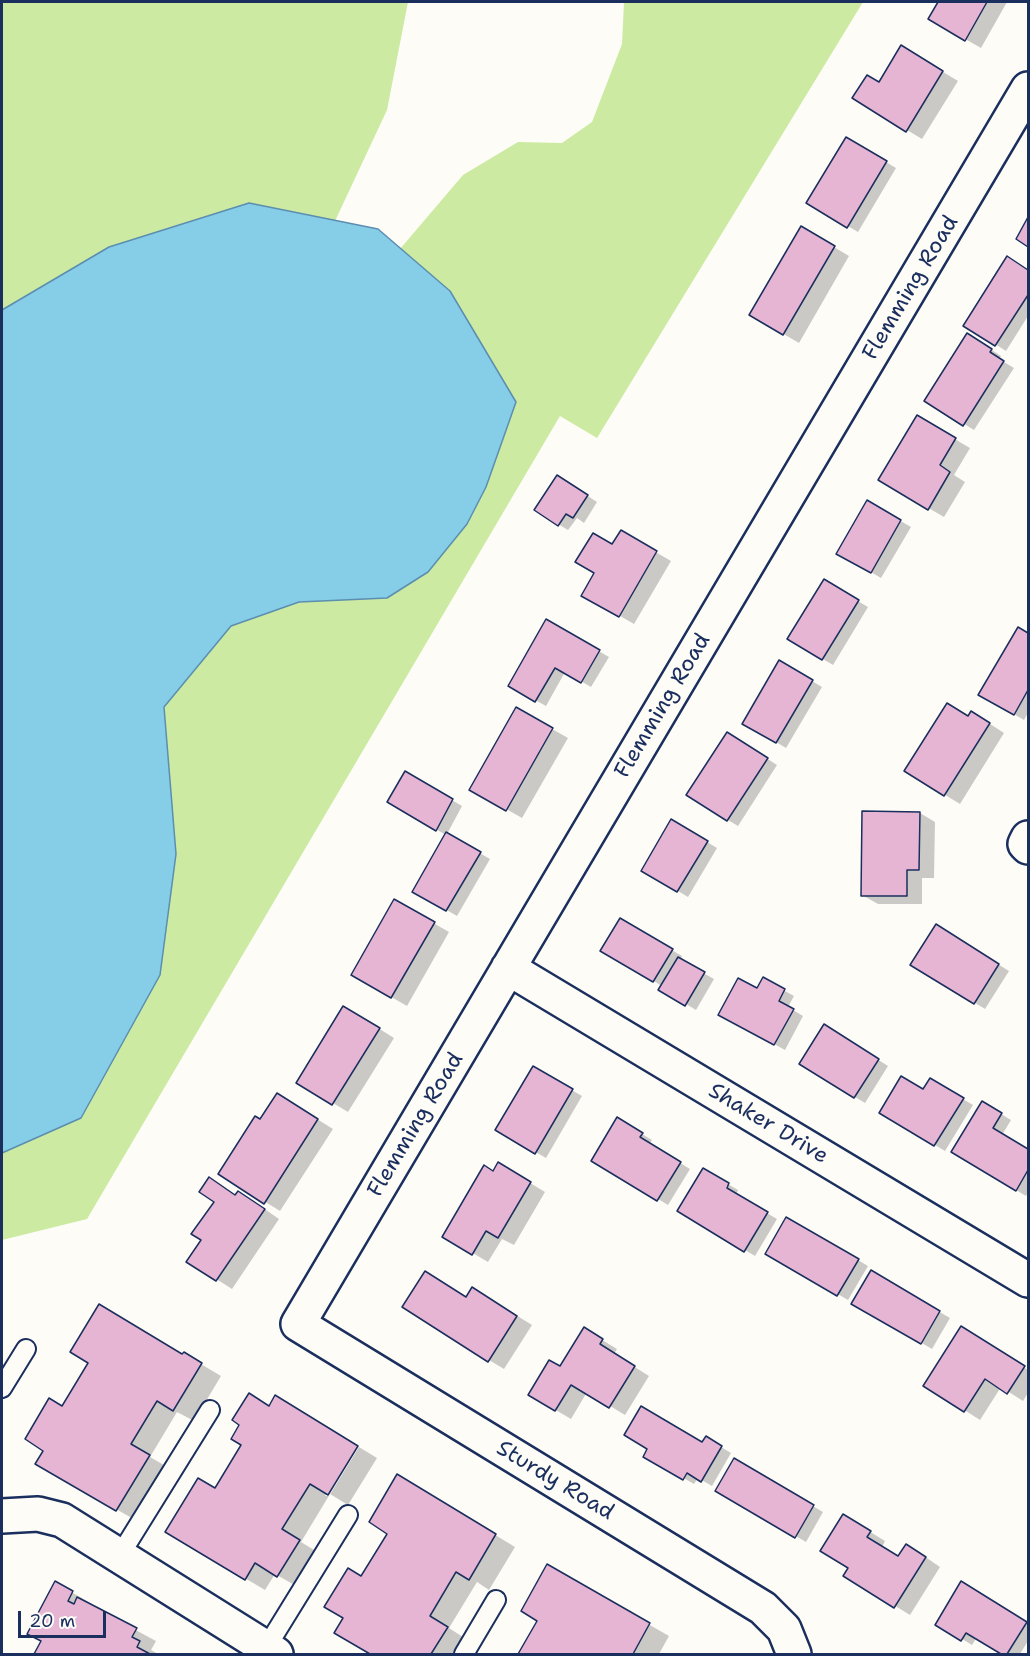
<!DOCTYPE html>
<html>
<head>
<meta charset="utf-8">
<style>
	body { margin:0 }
	#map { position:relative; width:1030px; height:1656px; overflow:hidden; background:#fdfcf7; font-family:"Shantell Sans",sans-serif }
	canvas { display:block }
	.frame { position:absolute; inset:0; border:3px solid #1b2f5e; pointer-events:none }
	.scale { position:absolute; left:18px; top:1611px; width:88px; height:27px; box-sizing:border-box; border:3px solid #1b2f5e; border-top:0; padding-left:8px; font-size:18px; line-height:21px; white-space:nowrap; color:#1b2f5e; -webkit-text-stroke:4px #fdfcf7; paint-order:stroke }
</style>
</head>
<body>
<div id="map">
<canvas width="1030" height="1656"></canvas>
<div class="frame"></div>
<div class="scale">20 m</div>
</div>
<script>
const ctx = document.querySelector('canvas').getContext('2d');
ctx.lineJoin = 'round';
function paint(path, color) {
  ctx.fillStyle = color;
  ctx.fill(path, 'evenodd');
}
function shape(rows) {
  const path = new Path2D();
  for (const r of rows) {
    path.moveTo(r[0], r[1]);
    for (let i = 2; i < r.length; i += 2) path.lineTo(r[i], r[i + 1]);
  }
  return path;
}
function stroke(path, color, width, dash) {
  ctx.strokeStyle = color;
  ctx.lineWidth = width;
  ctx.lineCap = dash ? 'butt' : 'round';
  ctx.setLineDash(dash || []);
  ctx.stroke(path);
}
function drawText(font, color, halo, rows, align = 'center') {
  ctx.font = font + ' "Shantell Sans",sans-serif';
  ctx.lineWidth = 4.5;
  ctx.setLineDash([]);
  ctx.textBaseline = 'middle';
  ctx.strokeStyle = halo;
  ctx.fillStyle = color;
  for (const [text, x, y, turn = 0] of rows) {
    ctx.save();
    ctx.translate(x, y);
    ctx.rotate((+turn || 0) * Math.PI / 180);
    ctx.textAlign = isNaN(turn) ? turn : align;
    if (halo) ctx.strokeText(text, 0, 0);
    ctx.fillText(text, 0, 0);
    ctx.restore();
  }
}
paint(shape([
	[2,2,408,2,387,110,335,221,249,203,109,247,2,310],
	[624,2,863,2,597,438,560,416,87,1219,2,1240,2,1153,81,1118,176,854,164,707,231,626,299,602,387,598,467,524,486,487,516,402,450,291,400,249,463,175,518,142,562,143,592,122,622,44]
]), '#cceaa1');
const water = shape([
	[249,203,378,229,450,291,516,402,486,487,467,524,428,572,387,598,299,602,231,626,164,707,176,854,160,975,81,1118,2,1153,2,310,109,247,249,203]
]);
paint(water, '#86cde7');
stroke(water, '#5b8eb0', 1.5);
paint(shape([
	[939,2,1007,2,981,48,930,19],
	[917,56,958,81,922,139,907,130],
	[847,139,896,168,858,232,808,203],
	[802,228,849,256,799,343,751,315],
	[1008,258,1028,271,1028,316,1006,351,965,325],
	[978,341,1001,356,999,359,1014,368,974,430,927,401],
	[917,417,970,448,954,475,965,482,944,517,880,480],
	[568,483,597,502,584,523,577,518,568,530,558,524],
	[868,502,911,527,881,578,838,553],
	[621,532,671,561,634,624,584,595],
	[824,581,868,607,833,665,789,639],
	[546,621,609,657,591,687,565,672,546,706,510,686],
	[1018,629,1028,635,1028,713,1024,720,980,694],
	[780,662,822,687,786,748,744,723],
	[517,709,568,738,522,818,471,789],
	[969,718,987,722,1004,733,960,804,906,771],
	[738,740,777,765,738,826,728,820],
	[406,773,462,806,447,834,490,859,457,916,414,891,446,835,389,802],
	[920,813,935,822,934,878,922,878,922,904,878,904,862,895],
	[672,821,717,848,688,897,643,870],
	[395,901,449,932,407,1006,353,975],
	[620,920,682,956,680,960,714,979,696,1010,661,989,662,986,602,950],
	[946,932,1009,971,985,1009,912,964],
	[763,979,794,996,788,1007,803,1016,785,1050,720,1014,757,990],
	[359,1016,394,1038,348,1112,298,1082],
	[834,1032,888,1066,865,1103,801,1064],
	[534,1068,582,1096,546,1158,497,1130],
	[931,1080,973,1105,945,1151,881,1112,924,1091],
	[983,1103,1011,1120,1002,1135,1028,1150,1028,1192,1026,1196,953,1152],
	[293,1104,333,1129,280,1211,220,1174],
	[617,1119,652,1140,649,1144,690,1169,668,1205,593,1160],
	[499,1164,545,1192,514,1245,502,1239,488,1262,444,1236],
	[704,1170,738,1190,736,1195,777,1219,755,1256,679,1211],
	[236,1196,253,1201,279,1219,232,1289,188,1261],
	[787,1219,868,1266,848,1300,767,1253],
	[871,1272,950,1318,932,1349,853,1303],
	[487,1297,532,1325,504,1369,489,1360,466,1298],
	[584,1329,617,1349,614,1354,649,1376,625,1415,587,1392,571,1419,530,1395,561,1368],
	[977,1336,1028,1370,1028,1393,1023,1401,1001,1387,980,1420,925,1385],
	[184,1354,221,1376,194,1421,177,1412,150,1457,169,1468,137,1521,37,1464,45,1450,62,1408],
	[270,1407,356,1446,325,1496,329,1496,359,1447,377,1458,348,1505,330,1494,301,1542,319,1553,298,1587,275,1574,265,1590,167,1532,215,1490],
	[706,1438,731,1453,712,1486,698,1478,694,1484,645,1456,703,1444],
	[734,1460,823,1512,806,1542,717,1490],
	[418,1488,515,1547,489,1590,477,1582,449,1628,466,1639,457,1654,374,1654,336,1632,345,1618,362,1578],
	[859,1525,885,1541,882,1547,898,1558,921,1554,940,1567,910,1615,845,1575,850,1567],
	[548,1567,669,1636,659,1654,520,1654,539,1620],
	[56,1583,92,1604,91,1606,156,1641,151,1650,158,1654,35,1654,43,1641],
	[962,1584,1028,1624,1028,1641,1020,1654,1004,1654,977,1637,972,1645,937,1624]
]), '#0003');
const building = shape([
	[938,2,987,2,965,41,928,19,938,2],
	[901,45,943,71,906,132,852,98,867,75,879,82,901,45],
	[846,137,887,161,847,228,806,203,846,137],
	[1028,217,1028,247,1016,239,1028,217],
	[801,226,835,246,783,335,749,315,801,226],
	[1007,256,1028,270,1028,295,995,346,963,326,1007,256],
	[967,333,992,349,990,352,1004,361,963,426,924,401,967,333],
	[917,415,956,438,940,465,950,472,928,510,878,480,917,415],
	[557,475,588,495,573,518,566,514,558,526,534,510,557,475],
	[867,500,901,520,871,573,836,554,867,500],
	[621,530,657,551,619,617,581,596,594,573,575,562,593,533,612,544,621,530],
	[824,579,859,600,822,660,787,639,824,579],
	[546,619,600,650,581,683,555,668,535,702,508,686,546,619],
	[1018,627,1028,633,1028,690,1014,715,978,695,1018,627],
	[779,660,813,680,776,743,742,724,779,660],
	[947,703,968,716,971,711,990,723,944,796,904,771,947,703],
	[516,707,553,728,506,811,469,790,516,707],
	[727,732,768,758,727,821,686,795,727,732],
	[405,771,453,799,436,831,387,802,405,771],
	[862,811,920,812,919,870,907,870,907,896,861,896,862,811],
	[671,819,708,841,677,892,641,871,671,819],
	[446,832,481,852,446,911,412,892,446,832],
	[394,899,435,922,391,998,351,975,394,899],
	[620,918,673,949,653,982,600,951,620,918],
	[936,924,999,964,974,1004,910,965,936,924],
	[678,957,705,972,685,1006,658,990,678,957],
	[763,977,785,989,779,1001,794,1009,774,1045,718,1015,738,978,757,988,763,977],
	[343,1006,380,1028,332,1105,296,1083,343,1006],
	[824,1024,879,1059,854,1098,799,1064,824,1024],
	[533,1066,573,1089,535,1154,495,1130,533,1066],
	[901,1076,923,1089,930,1078,964,1098,934,1146,879,1113,901,1076],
	[277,1093,318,1119,264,1204,218,1174,255,1116,260,1119,277,1093],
	[982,1101,1002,1113,993,1128,1028,1149,1028,1170,1016,1191,951,1152,982,1101],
	[617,1117,643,1133,640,1137,681,1162,657,1201,591,1161,617,1117],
	[498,1162,531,1182,498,1238,486,1231,472,1255,442,1237,484,1165,493,1171,498,1162],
	[703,1168,729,1183,727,1188,768,1212,744,1252,677,1211,703,1168],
	[209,1177,235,1195,238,1191,265,1209,216,1281,186,1262,201,1240,191,1234,214,1202,199,1192,209,1177],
	[786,1217,859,1259,837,1296,765,1254,786,1217],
	[871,1270,940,1311,921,1344,851,1304,871,1270],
	[425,1271,466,1297,472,1287,517,1316,488,1362,402,1307,425,1271],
	[99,1304,182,1354,184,1352,202,1363,173,1411,157,1401,131,1444,150,1455,116,1511,35,1464,43,1451,25,1439,49,1398,62,1406,88,1363,70,1352,99,1304],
	[961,1326,1025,1366,1007,1394,985,1379,964,1412,923,1386,961,1326],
	[584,1327,603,1339,600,1344,635,1366,609,1408,571,1385,555,1411,528,1395,549,1360,560,1366,584,1327],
	[249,1393,269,1406,275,1395,358,1446,328,1495,310,1484,282,1529,300,1540,277,1577,255,1563,245,1580,165,1532,198,1478,215,1488,241,1445,231,1439,239,1425,232,1420,249,1393],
	[641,1406,702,1442,706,1436,722,1446,701,1482,687,1473,683,1480,643,1457,647,1449,624,1435,641,1406],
	[734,1458,814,1505,795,1538,715,1491,734,1458],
	[397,1474,496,1534,469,1580,456,1572,430,1616,448,1627,431,1654,370,1654,334,1633,343,1618,324,1607,348,1568,361,1576,387,1534,369,1522,397,1474],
	[843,1514,871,1531,867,1537,898,1556,906,1544,926,1557,894,1608,843,1576,848,1568,820,1551,843,1514],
	[547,1564,650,1623,633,1654,518,1654,537,1621,521,1611,547,1564],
	[55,1581,73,1591,68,1601,74,1604,77,1597,137,1628,132,1637,140,1641,137,1647,150,1654,34,1654,41,1641,27,1634,55,1581],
	[961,1581,1027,1622,1007,1654,1001,1654,966,1633,961,1641,935,1625,961,1581]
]);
paint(building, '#e6b5d4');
stroke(building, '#1b2f5e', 1.5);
const lane = shape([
	[2,1388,26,1349],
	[120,1555,210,1410],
	[266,1648,348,1515],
	[464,1654,496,1600]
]);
const street = shape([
	[1028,838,1025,844,1028,847],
	[508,968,1028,1280],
	[2,1516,38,1514,62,1520,276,1654],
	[794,1654,784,1629,763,1608,298,1324,1028,89]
]);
stroke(lane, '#1b2f5e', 22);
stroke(street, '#1b2f5e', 38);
stroke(lane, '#fdfcf7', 18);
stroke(street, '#fdfcf7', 33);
drawText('22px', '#1b2f5e', '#fdfcf7', [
	["Flemming Road",911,288,-59],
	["Flemming Road",663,706,-59],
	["Shaker Drive",768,1124,31],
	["Flemming Road",416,1125,-59],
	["Sturdy Road",555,1481,31]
]);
</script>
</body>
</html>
